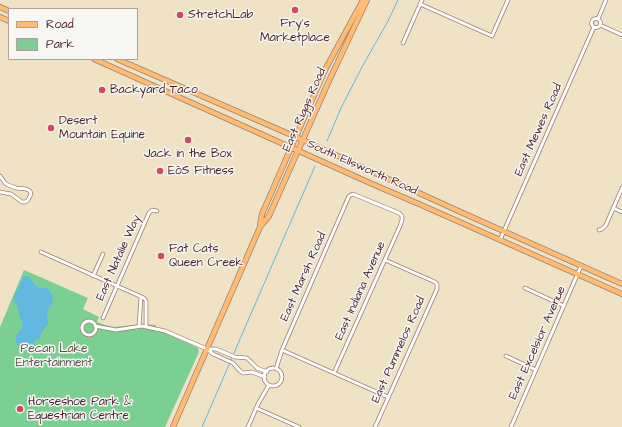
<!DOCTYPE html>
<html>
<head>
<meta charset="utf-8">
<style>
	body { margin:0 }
	#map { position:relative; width:622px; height:427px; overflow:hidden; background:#efe2c5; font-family:"Architects Daughter",sans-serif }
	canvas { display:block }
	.legend { position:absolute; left:8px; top:8px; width:130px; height:52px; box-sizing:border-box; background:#f6f6f2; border:1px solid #b1a0a2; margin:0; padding:5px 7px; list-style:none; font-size:12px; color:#4a1f2b }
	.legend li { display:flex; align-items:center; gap:8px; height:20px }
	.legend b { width:20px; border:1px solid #b1a0a2 }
</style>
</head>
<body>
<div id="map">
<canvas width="622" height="427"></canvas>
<ul class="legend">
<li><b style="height:5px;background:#ffbb71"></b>Road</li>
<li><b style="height:11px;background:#7bcf92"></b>Park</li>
</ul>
</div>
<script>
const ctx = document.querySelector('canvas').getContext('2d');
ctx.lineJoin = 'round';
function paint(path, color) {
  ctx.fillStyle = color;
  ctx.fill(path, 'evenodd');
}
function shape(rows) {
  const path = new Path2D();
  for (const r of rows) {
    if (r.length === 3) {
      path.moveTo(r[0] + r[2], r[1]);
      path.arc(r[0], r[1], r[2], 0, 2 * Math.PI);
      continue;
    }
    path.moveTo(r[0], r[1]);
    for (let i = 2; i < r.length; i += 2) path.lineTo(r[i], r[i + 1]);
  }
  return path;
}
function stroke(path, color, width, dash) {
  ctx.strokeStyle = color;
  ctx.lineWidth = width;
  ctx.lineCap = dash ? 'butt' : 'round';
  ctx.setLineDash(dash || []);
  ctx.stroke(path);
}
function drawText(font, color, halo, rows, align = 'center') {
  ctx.font = font + ' "Architects Daughter",sans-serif';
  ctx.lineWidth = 3;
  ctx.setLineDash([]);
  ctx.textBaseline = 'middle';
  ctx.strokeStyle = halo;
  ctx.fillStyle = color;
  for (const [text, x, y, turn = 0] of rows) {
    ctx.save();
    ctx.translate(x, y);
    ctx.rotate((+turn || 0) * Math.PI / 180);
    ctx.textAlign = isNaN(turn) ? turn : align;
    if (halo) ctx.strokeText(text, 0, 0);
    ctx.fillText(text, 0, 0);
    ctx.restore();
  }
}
paint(shape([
	[24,270,88,298,83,309,99,317,97,322,105,325,114,327,142,324,156,325,155,330,168,334,198,348,199,352,165,427,0,427,0,327]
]), '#7bcf92');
paint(shape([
	[24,276,26,276,30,278,35,285,40,288,46,288,49,290,53,296,52,304,47,312,48,324,41,333,40,338,34,341,35,348,31,351,27,351,20,349,17,345,16,339,16,336,22,328,23,325,19,315,18,307,13,299]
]), '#62b8de');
stroke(shape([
	[327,141,341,108,362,67,388,21,398,0],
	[202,427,315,166]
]), '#62b8de', 1);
const street = shape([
	[420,4,492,36,508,0],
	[596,23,4.5],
	[598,19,606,0],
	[600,25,622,35],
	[403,43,422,0],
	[0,176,5,183,8,185,16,188,26,189,30,191,31,194,28,200,25,202,22,202,11,194,0,192],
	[613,208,622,212],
	[599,230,602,229,606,225,622,188],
	[500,240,594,27],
	[41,252,144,298,146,301,146,326],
	[93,276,103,254],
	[525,288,564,306],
	[103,318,149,213,152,210,157,211],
	[89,328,7],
	[95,326,116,330,142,326,165,331,207,349,213,354,233,363,240,371,243,373,252,372,265,377],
	[139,326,141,297],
	[207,349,216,349,235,357,247,358,257,368,267,372],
	[282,350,388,397],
	[506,356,536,370],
	[273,377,9],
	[276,369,282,350,349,196,353,194,399,213,402,216,402,220,400,226,334,373],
	[256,408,299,427],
	[248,427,258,404,269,385],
	[375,427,437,289,437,284,435,282,385,260],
	[511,427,581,266]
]);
const primary = shape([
	[0,7,9,11],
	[0,17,9,21],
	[94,59,370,183,419,204,622,294],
	[117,59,296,137,465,214,622,284],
	[260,225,262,214,326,68,363,0],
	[173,427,260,227,269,216,328,83,367,0]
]);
stroke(street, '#9c8078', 4.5);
stroke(primary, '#9c8078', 6);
stroke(street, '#fff', 3);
stroke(primary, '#ffbb71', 4.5);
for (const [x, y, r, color] of [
	[295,10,4,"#d1495b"],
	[180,15,4,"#d1495b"],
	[102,90,4,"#d1495b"],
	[51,128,4,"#d1495b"],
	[188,140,4,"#d1495b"],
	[160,171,4,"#d1495b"],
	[161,256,4,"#d1495b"],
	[20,409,4,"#d1495b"]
]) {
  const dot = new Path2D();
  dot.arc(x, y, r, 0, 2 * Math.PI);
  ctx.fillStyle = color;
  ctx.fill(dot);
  stroke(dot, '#f6f6f2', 1.5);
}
drawText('12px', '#4a1f2b', '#f6f6f2', [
	["StretchLab",188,15],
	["Fry's",295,24,"center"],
	["Marketplace",295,38,"center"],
	["Backyard Taco",110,90],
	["Desert",59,121],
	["Mountain Equine",59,135],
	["Jack in the Box",188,154,"center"],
	["EōS Fitness",168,171],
	["Fat Cats",169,249],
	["Queen Creek",169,263],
	["Horseshoe Park &",28,402],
	["Equestrian Centre",28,416]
], 'left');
drawText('12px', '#4a1f2b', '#f6f6f2', [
	["East Riggs Road",305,110,-66],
	["East Mewes Road",539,130,-66],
	["South Ellsworth Road",362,168,24],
	["East Natalie Way",119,258,-66],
	["East Marsh Road",304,277,-66],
	["East Indiana Avenue",361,291,-66],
	["East Excelsior Avenue",538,343,-66],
	["East Pummelos Road",399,350,-66]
]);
drawText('12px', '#59544a', '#f6f6f2', [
	["Pecan Lake",54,349],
	["Entertainment",54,363]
]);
</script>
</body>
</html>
